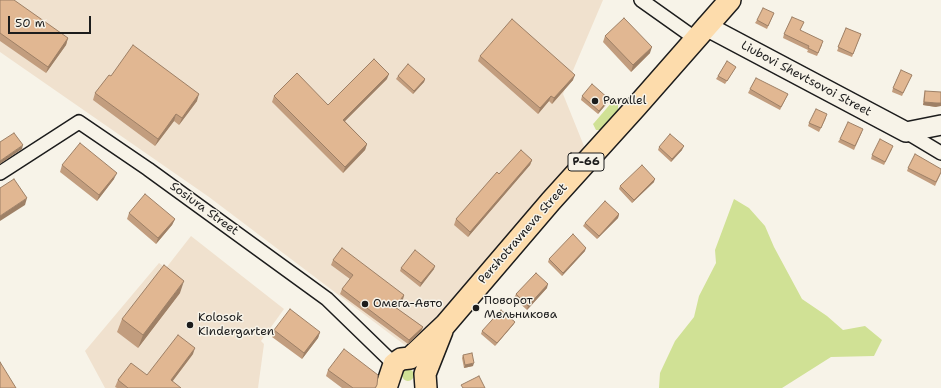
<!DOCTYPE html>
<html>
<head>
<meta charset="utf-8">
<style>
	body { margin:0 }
	#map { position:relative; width:941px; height:388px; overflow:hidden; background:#f7f3e8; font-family:"Shantell Sans",sans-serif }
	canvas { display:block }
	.scale { position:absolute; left:8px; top:16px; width:83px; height:18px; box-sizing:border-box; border:2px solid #1c1c1c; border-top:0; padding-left:5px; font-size:12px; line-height:14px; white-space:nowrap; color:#1c1c1c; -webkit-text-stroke:3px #f7f3e8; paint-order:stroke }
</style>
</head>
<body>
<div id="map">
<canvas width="941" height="388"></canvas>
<div class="scale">50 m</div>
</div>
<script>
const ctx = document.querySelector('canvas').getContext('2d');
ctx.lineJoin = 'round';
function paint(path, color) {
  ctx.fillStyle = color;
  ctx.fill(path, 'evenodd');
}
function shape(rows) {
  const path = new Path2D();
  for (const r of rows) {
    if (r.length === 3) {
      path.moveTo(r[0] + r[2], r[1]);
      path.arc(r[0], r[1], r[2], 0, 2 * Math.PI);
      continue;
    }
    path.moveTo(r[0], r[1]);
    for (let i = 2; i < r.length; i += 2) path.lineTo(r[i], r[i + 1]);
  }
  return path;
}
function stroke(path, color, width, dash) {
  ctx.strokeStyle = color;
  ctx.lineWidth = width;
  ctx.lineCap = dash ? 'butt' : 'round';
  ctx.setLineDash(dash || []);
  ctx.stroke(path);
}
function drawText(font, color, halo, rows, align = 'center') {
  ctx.font = font + ' "Shantell Sans",sans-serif';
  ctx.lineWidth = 3;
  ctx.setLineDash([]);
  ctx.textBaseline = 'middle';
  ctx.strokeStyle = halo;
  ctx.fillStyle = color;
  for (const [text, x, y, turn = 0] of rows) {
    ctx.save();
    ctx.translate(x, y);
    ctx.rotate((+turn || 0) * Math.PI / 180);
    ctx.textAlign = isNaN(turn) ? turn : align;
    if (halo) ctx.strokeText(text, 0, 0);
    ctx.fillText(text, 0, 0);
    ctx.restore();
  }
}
paint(shape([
	[0,0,603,0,563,94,586,151,410,349,209,197,0,52],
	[191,236,284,309,261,341,264,344,258,388,105,388,85,351,159,263,166,268]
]), '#f0e1ce');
paint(shape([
	[612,102,618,105,618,110,601,130,596,130,593,124,594,123],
	[734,199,749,208,765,226,774,247,802,299,827,316,843,330,865,326,882,340,874,356,831,357,782,388,659,388,660,373,675,341,694,317,699,296,716,263,715,250],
	[408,375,6]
]), '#d0e195');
const street = shape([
	[641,0,696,39],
	[906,132,941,153],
	[0,173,79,122,148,169,327,299,394,364]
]);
const secondary = shape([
	[706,26,906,132,941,125]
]);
const primary = shape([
	[386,388,394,364,401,359,410,358,445,325,551,201,636,107,730,0],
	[426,388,425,374,442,331]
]);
stroke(street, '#1c1c1c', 16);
stroke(secondary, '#1c1c1c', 22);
stroke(primary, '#1c1c1c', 24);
stroke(street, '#f7f3e8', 13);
stroke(secondary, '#f7f3e8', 19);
stroke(primary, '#fddcac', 21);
paint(shape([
	[0,0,68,38,66,45,46,73,0,41],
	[774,13,767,29,755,23,757,20],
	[804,22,800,30,822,45,817,56,807,52,808,50,783,38,784,34],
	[846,28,861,34,852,57,837,51],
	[605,36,650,53,631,72,603,42],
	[480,56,573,80,552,104,549,101,538,114,478,61],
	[736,67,734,70,725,84,716,79,718,76],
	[912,75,902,96,892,92,893,88],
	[111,76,197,101,179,125,174,121,155,146,93,100,95,93],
	[398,76,425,79,424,82,413,94,396,79],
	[387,79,345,121,367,144,365,150,343,173,272,102,274,96,328,105],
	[750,89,788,94,780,110,748,93],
	[925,91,936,107,923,105,924,94],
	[582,96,609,99,608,102,598,114,581,100],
	[826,118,819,132,808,126,809,123],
	[862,132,854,150,838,142,840,139],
	[659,147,682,150,671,162,658,150],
	[892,149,884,165,871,159,872,155],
	[532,160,530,165,468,237,454,225,456,219,499,174],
	[62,165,114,179,97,201,60,172],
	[908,168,941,173,935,186,907,171],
	[654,182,632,203,619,189,620,186],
	[129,213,175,219,172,225,156,244,127,219],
	[619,214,618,218,597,239,583,226,585,223],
	[585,251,562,276,548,262,549,259],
	[333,260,404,295,403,299,396,308,423,327,421,331,408,344,340,294,342,289,350,279,331,265],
	[401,268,434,269,420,287,400,271],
	[547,288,527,310,514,298,516,294],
	[180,293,138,348,117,332,122,319],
	[515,322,513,325,495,346,481,334,482,331],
	[274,330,320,332,318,338,302,359,272,337],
	[193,354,172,382,181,388,117,388,115,387,118,380,147,375],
	[463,355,473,366,464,368,462,358],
	[328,370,377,385,376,388,342,388,326,376]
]), '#c29d7e');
paint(shape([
	[68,38,66,45,46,73,48,67],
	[652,47,650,53,631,72,633,65],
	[389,74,387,79,341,125,343,120],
	[575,75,573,80,552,104,554,98],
	[425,79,424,82,413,94,414,91],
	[199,94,197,101,179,125,182,118],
	[551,96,549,101,538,114,540,108],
	[609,99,608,102,598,114,599,111],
	[924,102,941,103,941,106,936,107,923,105],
	[176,114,174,121,155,146,158,139],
	[367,144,365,150,343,173,345,167],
	[23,145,22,149,0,164,0,161],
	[684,146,682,150,671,162,672,159],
	[532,160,530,165,468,237,470,232],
	[117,173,114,179,97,201,99,195],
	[655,179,654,182,632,203,634,200],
	[27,198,25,205,0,221,0,216],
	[619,214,618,218,597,239,599,236],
	[175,219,172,225,156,244,158,238],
	[586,248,585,251,562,276,563,273],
	[435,266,434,269,420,287,421,283],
	[184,281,180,293,138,348,143,335],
	[548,284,547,288,527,310,528,306],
	[404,295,403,299,394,311,395,307],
	[515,322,513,325,495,346,497,343],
	[423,327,421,331,408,344,409,340],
	[320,332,318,338,302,359,304,353],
	[195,348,193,354,168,387,171,380],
	[474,363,473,366,464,368,465,365]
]), '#9e8066');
const building = shape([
	[0,0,14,0,68,38,48,67,0,33,0,0],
	[763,8,774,13,768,26,757,20,763,8],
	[792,17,804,22,800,30,823,41,818,53,808,48,809,46,784,34,792,17],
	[624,18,652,47,633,65,605,36,624,18],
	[512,19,575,75,554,98,551,96,540,108,480,56,512,19],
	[846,28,861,34,853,54,838,47,846,28],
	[133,45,199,94,182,118,176,114,158,139,95,93,109,75,111,76,133,45],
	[374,59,389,74,343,120,367,144,345,167,274,96,297,73,328,105,374,59],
	[727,61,736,67,727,81,718,76,727,61],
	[408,64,425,79,414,91,398,76,408,64],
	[901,70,912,75,903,93,893,88,901,70],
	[756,78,788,94,781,107,750,89,756,78],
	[592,84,609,99,599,111,582,96,592,84],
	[925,91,941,92,941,103,937,103,924,102,925,91],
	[816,109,827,114,821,128,809,123,816,109],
	[848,122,863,129,855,146,840,139,848,122],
	[14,133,23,145,0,161,0,142,14,133],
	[670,134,684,146,672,159,659,147,670,134],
	[880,139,893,146,885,162,872,155,880,139],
	[80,143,117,173,99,195,62,165,80,143],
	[521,150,532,160,470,232,456,219,497,172,499,174,521,150],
	[915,154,941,169,941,172,936,182,908,168,915,154],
	[642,165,655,179,634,200,620,186,642,165],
	[14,179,27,198,0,216,0,188,14,179],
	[145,194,175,219,158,238,129,213,145,194],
	[605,201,619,214,599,236,585,223,605,201],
	[573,234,586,248,563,273,549,259,573,234],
	[342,248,404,295,395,307,423,327,409,340,342,289,353,275,333,260,342,248],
	[415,250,435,266,421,283,401,268,415,250],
	[164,265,184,281,143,335,122,319,164,265],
	[536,273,548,284,528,306,516,294,536,273],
	[290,309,320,332,304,353,274,330,290,309],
	[501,310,515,322,497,343,482,331,501,310],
	[178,335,195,348,171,380,181,388,128,388,118,380,131,363,147,375,178,335],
	[344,349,378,375,377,385,375,388,353,388,328,370,344,349],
	[472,353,474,363,465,365,463,355,472,353],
	[0,362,16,388,0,388,0,362],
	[479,376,485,388,463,388,461,385,479,376]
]);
paint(building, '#e1b792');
stroke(building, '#9e8066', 1);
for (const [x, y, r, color] of [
	[595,101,4,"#1c1c1c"],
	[365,304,4,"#1c1c1c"],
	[476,308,4,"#1c1c1c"],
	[190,325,4,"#1c1c1c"]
]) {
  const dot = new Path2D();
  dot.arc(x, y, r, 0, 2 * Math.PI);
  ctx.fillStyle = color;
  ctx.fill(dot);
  stroke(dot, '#f7f3e8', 1.5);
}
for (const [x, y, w] of [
	[586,162,36]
]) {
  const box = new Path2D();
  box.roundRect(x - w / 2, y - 9, w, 18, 3);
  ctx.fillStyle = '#f7f3e8';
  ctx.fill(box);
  stroke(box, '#1c1c1c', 1);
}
drawText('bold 11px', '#1c1c1c', null, [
	["Р-66",586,162]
]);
drawText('12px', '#1c1c1c', '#f7f3e8', [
	["Liubovi Shevtsovoi Street",806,79,28],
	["Sosiura Street",204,209,36],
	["Pershotravneva Street",523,234,-49]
]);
drawText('12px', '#1c1c1c', '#f7f3e8', [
	["Parallel",603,101],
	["Поворот",484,301],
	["Мельникова",484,315],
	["Омега-Авто",373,304],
	["Kolosok",198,318],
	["Kindergarten",198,332]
], 'left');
</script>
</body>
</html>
